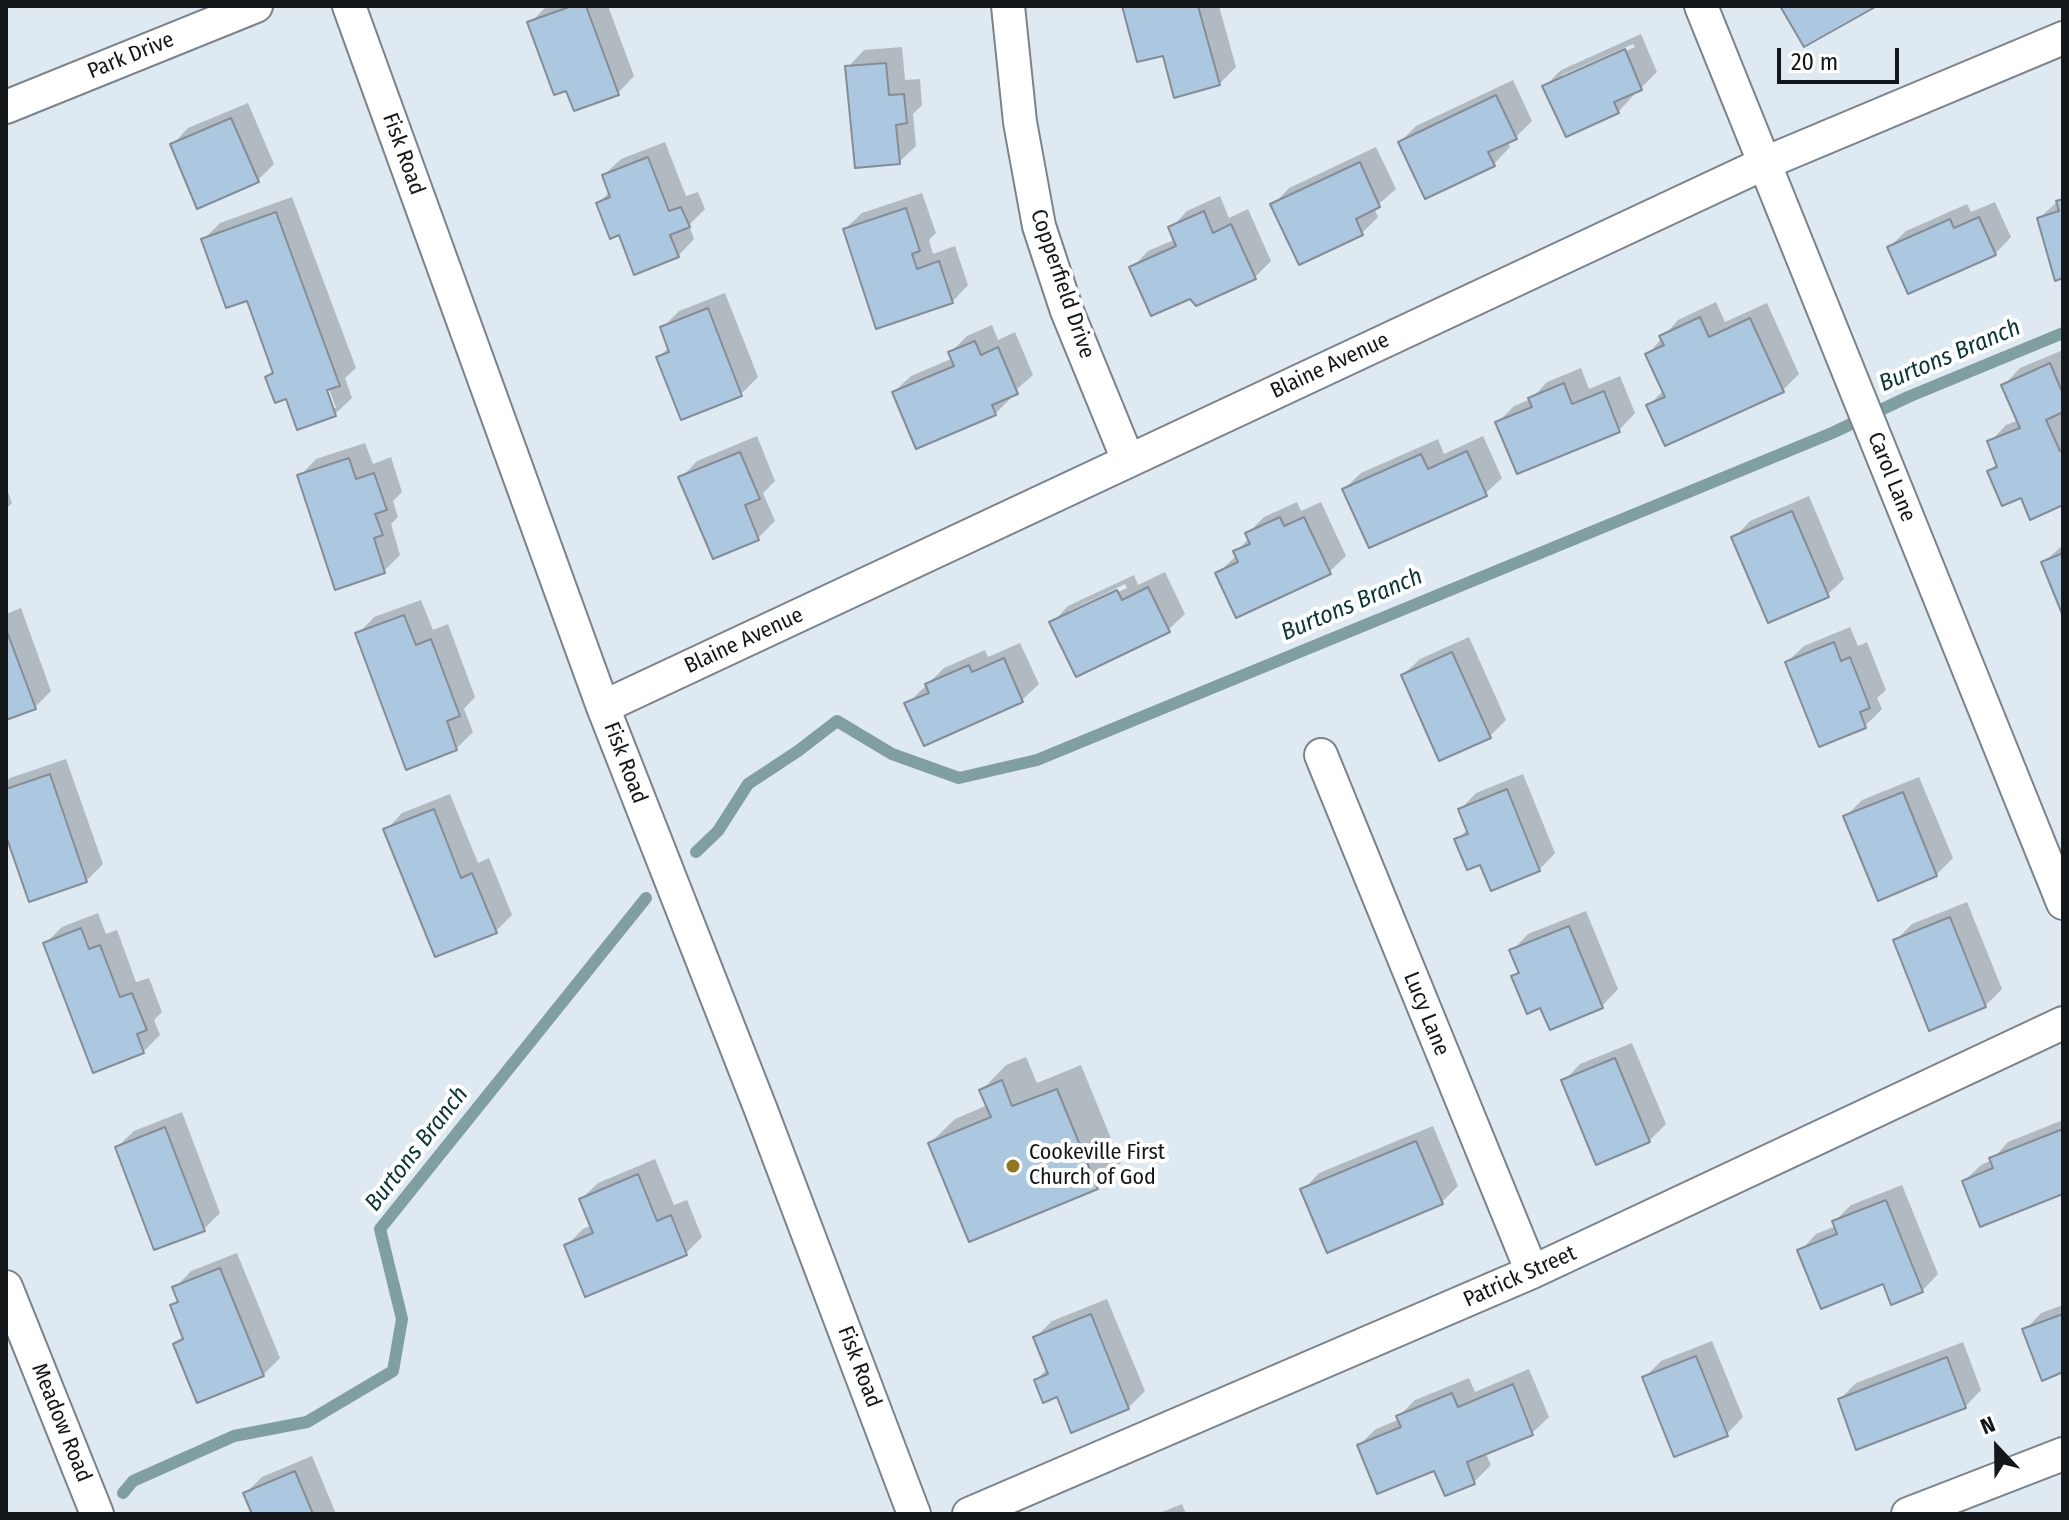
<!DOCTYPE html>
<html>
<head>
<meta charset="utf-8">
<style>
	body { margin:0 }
	#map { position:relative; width:2069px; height:1520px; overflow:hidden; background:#dfe9f2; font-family:"Fira Sans Condensed",sans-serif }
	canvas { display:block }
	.frame { position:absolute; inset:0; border:8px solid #131719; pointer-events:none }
	.north { position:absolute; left:1957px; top:1408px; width:80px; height:80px; -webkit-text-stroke:6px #fff; paint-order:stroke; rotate:338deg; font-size:22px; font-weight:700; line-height:32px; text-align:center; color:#131719 }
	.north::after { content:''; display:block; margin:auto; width:28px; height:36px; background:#131719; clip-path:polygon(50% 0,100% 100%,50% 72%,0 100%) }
	.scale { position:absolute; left:1777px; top:48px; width:122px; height:36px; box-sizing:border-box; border:4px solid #131719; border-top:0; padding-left:10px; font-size:24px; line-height:28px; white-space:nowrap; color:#131719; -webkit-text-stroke:6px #fff; paint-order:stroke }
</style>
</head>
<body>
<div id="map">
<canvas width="2069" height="1520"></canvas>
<div class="frame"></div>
<div class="north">N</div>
<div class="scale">20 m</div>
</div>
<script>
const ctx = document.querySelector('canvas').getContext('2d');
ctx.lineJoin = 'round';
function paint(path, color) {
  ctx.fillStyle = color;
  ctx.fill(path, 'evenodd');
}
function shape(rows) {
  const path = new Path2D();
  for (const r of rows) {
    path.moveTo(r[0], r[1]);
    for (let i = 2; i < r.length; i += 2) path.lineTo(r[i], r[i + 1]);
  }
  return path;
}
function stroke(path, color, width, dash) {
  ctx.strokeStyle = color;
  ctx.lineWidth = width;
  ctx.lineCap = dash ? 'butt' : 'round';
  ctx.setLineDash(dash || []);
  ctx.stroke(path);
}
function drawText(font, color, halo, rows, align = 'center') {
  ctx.font = font + ' "Fira Sans Condensed",sans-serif';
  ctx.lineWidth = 8;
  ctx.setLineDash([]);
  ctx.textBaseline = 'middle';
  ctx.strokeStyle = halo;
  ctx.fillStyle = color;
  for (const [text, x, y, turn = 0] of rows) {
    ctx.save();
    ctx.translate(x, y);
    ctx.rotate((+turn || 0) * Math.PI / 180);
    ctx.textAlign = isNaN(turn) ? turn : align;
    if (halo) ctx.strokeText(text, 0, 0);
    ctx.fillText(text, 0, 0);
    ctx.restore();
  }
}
paint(shape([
	[547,6,608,6,634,76,618,93,567,88,530,23],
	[1124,6,1219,6,1236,67,1219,84,1164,53],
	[1641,34,1657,72,1641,88,1633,92,1634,95,1618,112,1545,86,1561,70],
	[1633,44,1635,47,1562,79,1562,75],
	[902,47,905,80,920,79,922,105,913,114,916,146,899,162,848,67,864,50],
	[1513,80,1532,121,1516,137,1507,141,1510,147,1494,164,1400,142,1416,126],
	[248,103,274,164,258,180,172,145,188,128],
	[665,142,686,196,698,192,705,209,689,225,694,239,678,256,620,233,599,203,610,191,604,175,621,159],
	[1376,147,1396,189,1374,208,1378,217,1362,233,1273,205,1289,188],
	[922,193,936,233,929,240,933,254,955,246,968,285,952,302,845,229,862,213],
	[1220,196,1229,218,1248,209,1271,261,1255,277,1191,296,1132,268,1148,251,1176,239,1171,228,1187,211],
	[292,197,356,368,345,378,352,398,335,414,287,396,268,377,274,370,248,298,203,240,220,223],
	[326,380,336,408,332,408,322,382],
	[2063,197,2063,276,2039,218],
	[1995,202,2011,237,1995,254,1889,247,1906,231,1967,204,1971,212],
	[725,293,758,377,741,394,658,358,669,347,662,328,679,311],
	[1716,302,1725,322,1767,303,1799,374,1783,390,1649,405,1664,390,1648,354,1678,320],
	[992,325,998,340,1015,332,1033,375,1010,395,1012,397,995,414,894,392,911,376,953,358,950,353,967,336],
	[2063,350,2063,503,2022,496,1989,471,1998,463,1990,442,2006,425,2019,420,2004,385,2020,368],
	[1581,368,1589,389,1620,376,1635,413,1619,430,1498,422,1514,406,1531,399,1547,382],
	[757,436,775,481,763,493,775,521,758,538,714,557,681,478,697,461],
	[1483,436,1502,478,1485,494,1344,489,1361,473,1438,439,1444,454],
	[365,443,373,464,391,457,402,492,393,501,398,517,391,524,400,555,384,571,300,476,316,459],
	[6,486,12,503,6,509],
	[1809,496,1844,579,1827,595,1734,538,1750,521],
	[1297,502,1301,511,1321,502,1346,556,1329,572,1217,574,1237,555,1236,552,1249,538,1247,534,1264,517],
	[2063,545,2063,610,2044,562],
	[1165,572,1185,614,1168,630,1052,623,1068,606,1134,575,1138,585],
	[1125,584,1127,588,1069,615,1069,611],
	[421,600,433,630,448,624,475,697,464,709,473,732,456,749,358,634,374,617],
	[21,608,51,691,35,707,6,718,6,614],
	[1850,627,1858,646,1867,642,1886,690,1877,698,1882,709,1865,726,1820,744,1787,662,1804,646],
	[1469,637,1506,720,1490,736,1403,675,1420,659],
	[1020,643,1039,684,1022,700,925,743,907,704,944,668,985,650,988,657],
	[66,759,103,864,86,881,6,830,6,782,10,778],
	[1523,774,1555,853,1539,870,1481,862,1457,840,1468,829,1460,810,1476,793],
	[1919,777,1953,858,1936,875,1845,817,1862,800],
	[450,794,478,863,489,858,512,915,496,931,386,830,402,813],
	[1967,902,2002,989,1985,1006,1895,941,1912,924],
	[1586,911,1618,989,1602,1006,1541,1006,1514,976,1520,970,1512,951,1528,934],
	[98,913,106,934,117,930,136,982,149,978,162,1012,154,1020,160,1035,143,1052,46,943,62,927],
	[1632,1043,1666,1124,1649,1141,1564,1081,1580,1064],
	[1026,1057,1037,1083,1081,1065,1121,1163,1097,1187,930,1143,955,1119,988,1105,982,1090,1006,1065],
	[182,1112,220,1213,204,1229,117,1147,134,1131],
	[2063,1120,2063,1192,1964,1181,1981,1165,1992,1160,2008,1142],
	[1433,1126,1458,1186,1442,1202,1303,1190,1319,1173],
	[655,1159,674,1205,687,1200,702,1237,686,1253,566,1246,583,1229,592,1225,581,1199,598,1183],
	[1902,1185,1938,1274,1922,1291,1884,1281,1800,1251,1816,1234,1836,1226,1834,1222,1851,1205],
	[237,1253,280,1358,263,1375,175,1344,184,1336,172,1306,179,1299,175,1288,191,1271],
	[1107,1299,1145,1391,1128,1408,1058,1394,1036,1380,1048,1368,1036,1337,1052,1321],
	[2063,1305,2063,1370,2025,1330,2041,1313],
	[1712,1341,1743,1417,1727,1434,1644,1378,1661,1361],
	[1963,1342,1981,1390,1965,1407,1840,1399,1856,1383],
	[1529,1369,1549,1417,1532,1433,1485,1452,1491,1465,1474,1482,1359,1445,1376,1429,1400,1419,1399,1416,1415,1400,1469,1378,1475,1392],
	[312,1456,336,1514,254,1514,245,1494,262,1477],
	[1182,1504,1186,1514,1157,1514]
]), '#0003');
stroke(shape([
	[696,852,718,831,748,784,798,751,837,721,892,754,959,778,1037,760,1832,433,1908,397,2063,333],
	[123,1493,133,1481,234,1436,307,1422,393,1371,402,1319,380,1229,646,898]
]), '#809fa0', 12);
const building = shape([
	[572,6,586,6,619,95,574,111,566,91,554,95,527,22,572,6],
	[1122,6,1198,6,1220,85,1174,98,1163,56,1137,62,1122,6],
	[1780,6,1877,6,1804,47,1780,6],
	[1625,49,1642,90,1614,102,1619,113,1566,137,1542,86,1625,49],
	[886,63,889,95,904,94,907,123,896,125,900,164,855,168,845,66,886,63],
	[1496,95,1517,139,1488,152,1495,166,1425,199,1398,142,1496,95],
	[231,118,259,182,197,209,170,144,231,118],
	[648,157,669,211,681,207,690,227,670,235,679,257,634,275,619,235,610,239,596,203,610,197,602,175,648,157],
	[1360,162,1380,207,1356,219,1363,235,1299,265,1270,204,1360,162],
	[2063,199,2063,278,2055,281,2037,218,2059,211,2056,201,2063,199],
	[906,208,920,251,912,254,917,269,939,261,953,303,876,329,843,229,906,208],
	[1204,211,1213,233,1231,224,1256,279,1196,306,1190,299,1151,316,1129,267,1176,246,1168,227,1204,211],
	[276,212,340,386,327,390,336,416,297,430,286,399,275,403,265,377,273,373,247,301,226,308,201,239,276,212],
	[1979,217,1996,255,1908,294,1887,247,1950,219,1954,228,1979,217],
	[708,308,742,396,681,420,656,357,669,352,660,327,708,308],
	[1700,317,1709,337,1750,318,1784,392,1665,446,1646,405,1665,397,1645,354,1664,345,1659,336,1700,317],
	[975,341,981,355,998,347,1018,394,992,405,996,415,916,449,892,392,954,366,948,352,975,341],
	[2050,363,2063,394,2063,412,2046,420,2060,451,2063,450,2063,505,2030,520,2021,498,2002,506,1987,471,1997,467,1987,441,2020,428,2001,385,2050,363],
	[1564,383,1572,404,1604,391,1620,432,1517,474,1495,422,1532,407,1528,398,1564,383],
	[1467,451,1487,496,1369,548,1342,489,1421,454,1428,469,1467,451],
	[740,452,760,499,745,505,759,540,713,559,678,477,740,452],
	[349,458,356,479,374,473,387,510,375,514,383,535,374,538,385,573,335,590,297,475,349,458],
	[1792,511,1829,597,1768,623,1731,537,1792,511],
	[1280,517,1284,526,1304,517,1331,574,1236,618,1215,573,1238,562,1233,551,1250,544,1245,533,1280,517],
	[2063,553,2063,616,2041,562,2063,553],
	[1148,587,1170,632,1076,677,1049,622,1117,590,1122,600,1148,587],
	[404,615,416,645,431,639,460,716,447,721,457,750,406,770,355,633,404,615],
	[6,629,36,709,6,720,6,629],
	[1834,642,1841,661,1850,657,1870,708,1860,712,1866,728,1819,747,1785,662,1834,642],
	[1452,652,1491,738,1439,761,1401,675,1452,652],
	[1004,658,1023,702,924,746,904,703,929,693,925,684,969,665,972,672,1004,658],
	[50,774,87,882,29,902,6,836,6,789,50,774],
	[1507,789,1540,871,1491,891,1480,865,1467,870,1454,839,1468,834,1458,809,1507,789],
	[1903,792,1937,876,1878,901,1843,816,1903,792],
	[434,809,461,878,472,873,497,933,435,957,383,829,434,809],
	[1950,917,1986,1007,1929,1031,1893,940,1950,917],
	[1569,926,1603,1008,1550,1030,1540,1008,1527,1014,1511,976,1519,973,1509,950,1569,926],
	[81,928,89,949,100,945,120,997,132,993,147,1030,137,1034,144,1053,93,1073,43,943,81,928],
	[1615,1058,1650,1142,1596,1165,1561,1080,1615,1058],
	[1002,1080,1012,1106,1057,1089,1098,1189,969,1242,928,1143,991,1117,979,1090,1002,1080],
	[165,1127,205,1231,154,1250,115,1147,165,1127],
	[2063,1129,2063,1194,1980,1227,1962,1181,1993,1168,1989,1158,2063,1129],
	[1416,1141,1443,1204,1327,1253,1300,1189,1416,1141],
	[638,1174,657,1221,671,1215,687,1255,585,1297,564,1245,593,1233,579,1199,638,1174],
	[1886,1200,1923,1292,1891,1305,1883,1284,1821,1309,1797,1250,1837,1234,1832,1221,1886,1200],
	[220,1268,264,1376,197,1403,173,1344,183,1339,170,1305,178,1302,172,1287,220,1268],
	[1091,1314,1129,1409,1071,1433,1057,1397,1043,1403,1034,1380,1048,1374,1033,1337,1091,1314],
	[2063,1314,2063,1372,2042,1381,2022,1329,2063,1314],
	[1696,1356,1728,1436,1674,1457,1642,1377,1696,1356],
	[1947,1357,1966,1408,1856,1450,1838,1399,1947,1357],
	[1513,1384,1533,1435,1467,1462,1475,1484,1445,1496,1434,1471,1377,1494,1357,1445,1401,1427,1396,1416,1452,1393,1458,1407,1513,1384],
	[295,1471,313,1514,252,1514,243,1493,295,1471]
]);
paint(building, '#abc8e0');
stroke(building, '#848d95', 2);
const street = shape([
	[349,6,603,707,761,1110,914,1514],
	[1008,6,1020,122,1039,226,1067,311,1128,460],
	[1701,6,2063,903],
	[6,107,256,6],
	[603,707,1765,163,2063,38],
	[1321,755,1532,1272],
	[6,1287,97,1514],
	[969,1514,1532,1272,2063,1023],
	[1908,1514,2063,1454]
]);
stroke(street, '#7a838a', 36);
stroke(street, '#fff', 32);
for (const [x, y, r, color] of [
	[1013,1166,8,"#94761d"]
]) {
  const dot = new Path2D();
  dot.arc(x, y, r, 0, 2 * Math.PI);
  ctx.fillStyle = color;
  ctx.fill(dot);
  stroke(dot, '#fff', 3);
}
drawText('22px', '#131719', '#fff', [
	["Park Drive",131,56,-22],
	["Fisk Road",403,154,70],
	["Copperfield Drive",1062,284,71],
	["Blaine Avenue",1330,366,-25],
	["Carol Lane",1891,477,68],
	["Blaine Avenue",744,641,-25],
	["Fisk Road",625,763,69],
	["Lucy Lane",1426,1014,68],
	["Patrick Street",1520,1277,-24],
	["Fisk Road",859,1367,69],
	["Meadow Road",61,1423,68]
]);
drawText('22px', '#131719', '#fff', [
	["Cookeville First",1029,1153],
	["Church of God",1029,1178]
], 'left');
drawText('italic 24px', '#0a3536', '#fff', [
	["Burtons Branch",1950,356,-23],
	["Burtons Branch",1352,605,-23],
	["Burtons Branch",417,1149,-52]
]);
</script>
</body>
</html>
